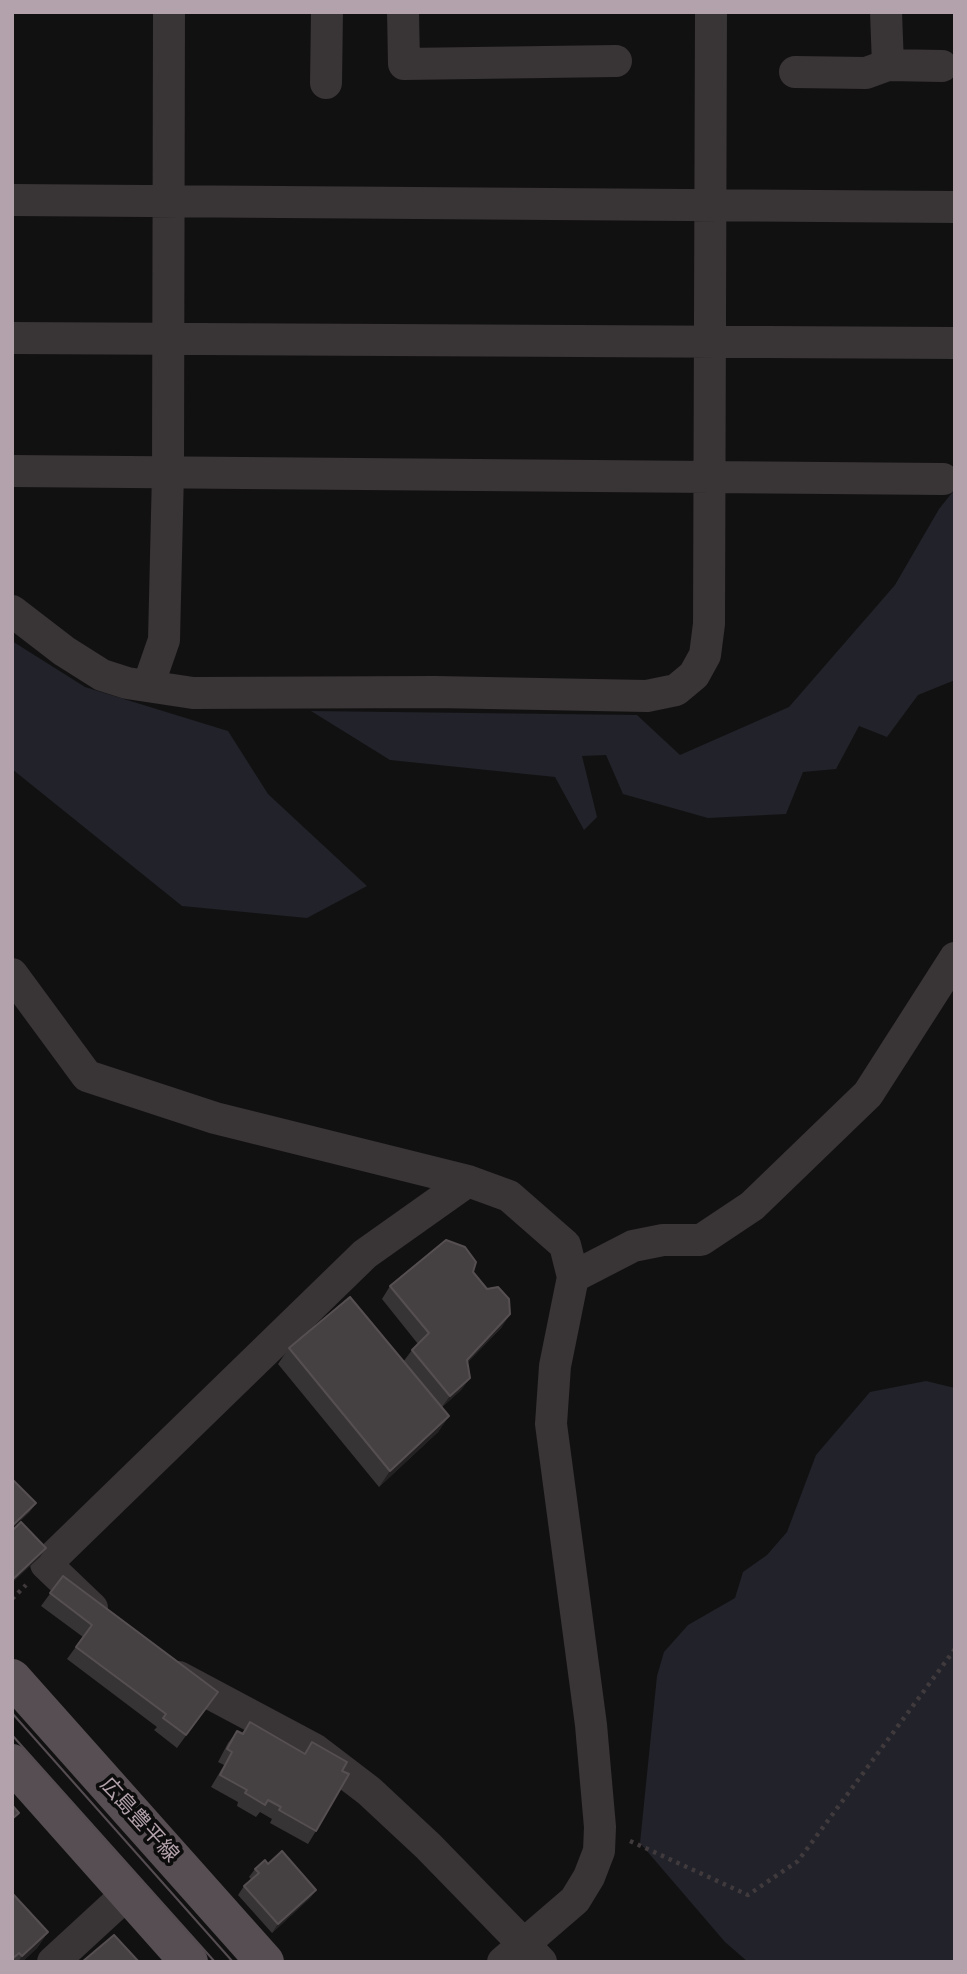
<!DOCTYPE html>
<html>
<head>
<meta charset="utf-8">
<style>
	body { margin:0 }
	#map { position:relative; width:967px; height:1974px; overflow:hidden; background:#121111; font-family:"Noto Sans",sans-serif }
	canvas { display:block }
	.frame { position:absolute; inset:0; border:14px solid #b3a2ac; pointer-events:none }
</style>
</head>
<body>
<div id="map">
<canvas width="967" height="1974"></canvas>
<div class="frame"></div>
</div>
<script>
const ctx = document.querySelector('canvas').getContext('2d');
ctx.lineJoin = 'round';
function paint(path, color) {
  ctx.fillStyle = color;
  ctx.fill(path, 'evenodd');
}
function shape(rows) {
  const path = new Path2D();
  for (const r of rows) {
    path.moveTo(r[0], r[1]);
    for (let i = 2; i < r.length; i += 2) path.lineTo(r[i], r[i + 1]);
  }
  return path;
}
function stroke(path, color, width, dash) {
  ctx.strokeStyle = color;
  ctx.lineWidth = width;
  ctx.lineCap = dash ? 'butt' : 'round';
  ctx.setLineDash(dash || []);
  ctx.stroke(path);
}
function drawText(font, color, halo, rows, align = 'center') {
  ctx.font = font + ' "Noto Sans","Noto Sans JP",sans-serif';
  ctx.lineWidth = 7;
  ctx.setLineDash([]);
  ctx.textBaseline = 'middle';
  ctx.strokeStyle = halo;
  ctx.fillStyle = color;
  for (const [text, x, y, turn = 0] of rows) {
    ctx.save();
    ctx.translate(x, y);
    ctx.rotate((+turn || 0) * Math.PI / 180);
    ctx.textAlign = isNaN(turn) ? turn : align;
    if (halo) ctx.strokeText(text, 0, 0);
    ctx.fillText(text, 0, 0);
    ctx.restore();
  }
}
paint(shape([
	[955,489,955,680,918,695,887,737,859,726,836,769,803,772,786,814,708,818,623,794,606,755,582,756,597,817,584,830,555,777,390,760,311,711,637,715,680,755,789,707,895,585,939,509],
	[12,641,85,687,228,731,268,794,367,886,307,918,182,906,12,769],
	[926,1381,955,1388,955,1962,748,1962,725,1942,640,1843,657,1676,664,1652,688,1625,735,1598,743,1572,767,1555,787,1532,816,1455,870,1392]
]), '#21222a');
stroke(shape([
	[12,1599,26,1585],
	[630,1841,748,1895,798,1861,955,1649]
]), '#403a3d', 4.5, [3.5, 5]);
stroke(shape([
	[403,12,404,64,616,61],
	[886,12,888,65],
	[795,72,866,73,888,65,942,66],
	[326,83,327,12],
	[12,200,955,207],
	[12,338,955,343],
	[12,471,943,479],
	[12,611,64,651,102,675,127,683,193,693,435,692,647,696,676,690,694,675,705,655,709,624,711,12],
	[148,686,164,640,168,472,169,12],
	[12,974,87,1076,215,1118,468,1181,509,1196,565,1245,573,1277,555,1366,551,1424,591,1725,600,1827,599,1851,589,1877,575,1900,503,1962],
	[573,1277,633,1246,663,1240,701,1240,752,1206,868,1094,955,958],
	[92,1608,46,1564,365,1254,468,1181],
	[179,1677,314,1749,369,1791,428,1846,541,1962],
	[53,1962,128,1893]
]), '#393436', 32);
stroke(shape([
	[12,1678,265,1962],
	[12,1763,189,1962]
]), '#564e52', 38);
stroke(shape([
	[12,1713,233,1962],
	[12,1735,215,1962]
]), '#544c51', 2);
paint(shape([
	[473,1272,502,1327,467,1363,470,1378,461,1390,441,1408,449,1416,438,1432,379,1487,278,1364,289,1348,403,1362,412,1350,418,1344,382,1299,390,1286],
	[63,1576,209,1704,177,1748,154,1730,157,1727,67,1659,83,1637,41,1606],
	[250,1722,304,1753,312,1742,342,1771,316,1831,308,1844,270,1823,272,1819,260,1812,256,1817,237,1806,238,1802,211,1787,224,1765,218,1762,228,1743,237,1731,242,1733],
	[268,1864,316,1890,310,1898,272,1933,238,1895,244,1886,251,1879,249,1877,255,1869],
	[12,1893,48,1932,37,1948,22,1962,12,1962]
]), '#373435');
paint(shape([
	[510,1314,502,1327,458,1372,467,1360],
	[470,1378,461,1390,441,1408,450,1396],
	[449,1416,438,1432,379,1487,390,1471],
	[36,1503,30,1512,12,1529,12,1526],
	[46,1548,40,1557,12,1583,12,1580],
	[316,1890,310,1898,272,1933,278,1924],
	[48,1932,37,1948,22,1962,18,1962,22,1956]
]), '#232121');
const building = shape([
	[446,1240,465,1247,476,1262,473,1272,487,1289,498,1287,509,1299,510,1314,467,1360,470,1378,450,1396,412,1350,429,1333,390,1286,446,1240],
	[350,1297,449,1416,390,1471,289,1348,350,1297],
	[12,1479,36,1503,12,1526,12,1479],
	[21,1522,46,1548,12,1580,12,1531,21,1522],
	[63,1576,218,1692,186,1735,163,1718,166,1714,76,1647,92,1625,50,1593,63,1576],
	[250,1722,305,1754,312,1742,347,1762,342,1771,349,1774,316,1831,279,1810,281,1807,268,1800,265,1805,245,1793,247,1790,220,1775,232,1752,227,1749,237,1731,243,1734,250,1722],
	[12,1805,19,1813,12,1819,12,1805],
	[282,1851,316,1890,278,1924,244,1886,259,1873,255,1869,265,1860,268,1864,282,1851],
	[12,1893,48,1932,22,1956,19,1953,12,1959,12,1893],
	[114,1935,139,1962,82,1962,114,1935]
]);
paint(building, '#454042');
stroke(building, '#564f52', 2);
drawText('21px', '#b3a2ac', '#0d0c0c', [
	["広島豊平線",139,1820,48]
]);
</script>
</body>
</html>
